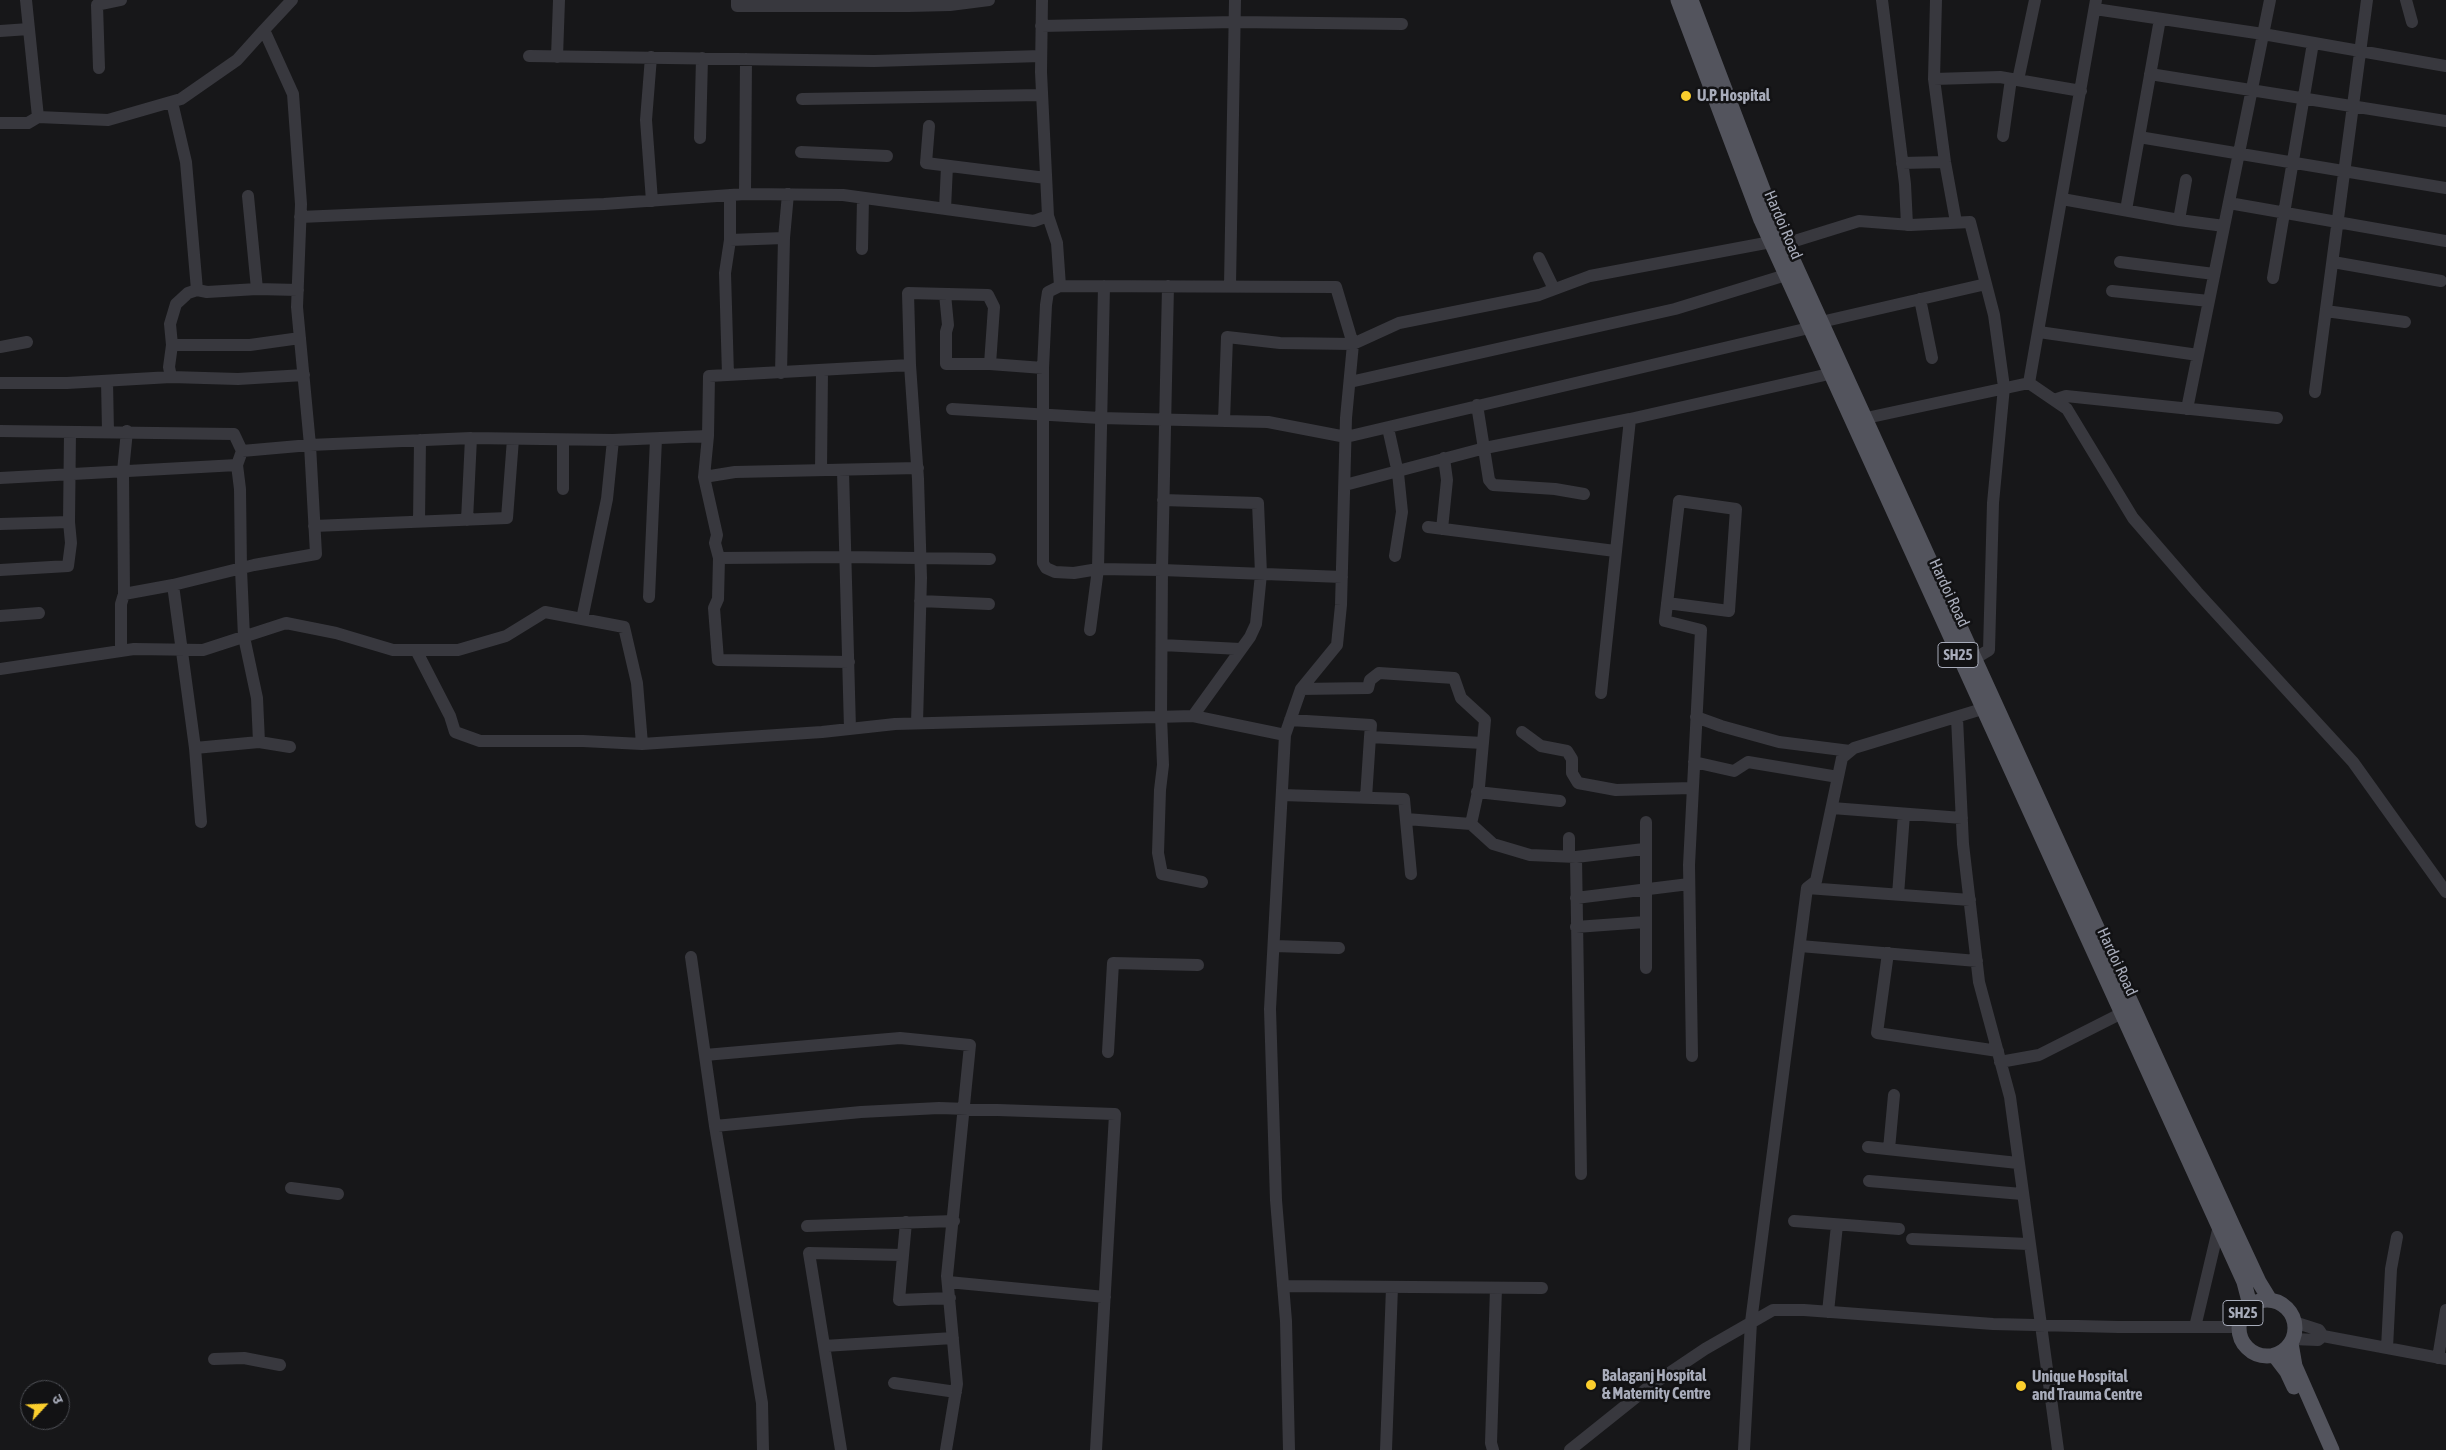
<!DOCTYPE html>
<html>
<head>
<meta charset="utf-8">
<style>
	body { margin:0 }
	#map { position:relative; width:2446px; height:1450px; overflow:hidden; background:#171719; font-family:"Asap Condensed","Noto Sans Devanagari",sans-serif }
	canvas { display:block }
	.north { position:absolute; left:20px; top:1380px; width:50px; height:50px; box-sizing:border-box; background:#121214; border:1px solid #4e5056; border-radius:50%; rotate:65deg; font-size:14px; font-weight:700; line-height:20px; text-align:center; color:#a8acba }
	.north::after { content:''; display:block; margin:auto; width:18px; height:22px; background:#fbce2d; clip-path:polygon(50% 0,100% 100%,50% 72%,0 100%) }
</style>
</head>
<body>
<div id="map">
<canvas width="2446" height="1450"></canvas>
<div class="north">उ</div>
</div>
<script>
const ctx = document.querySelector('canvas').getContext('2d');
ctx.lineJoin = 'round';
function shape(rows) {
  const path = new Path2D();
  for (const r of rows) {
    if (r.length === 3) {
      path.moveTo(r[0] + r[2], r[1]);
      path.arc(r[0], r[1], r[2], 0, 2 * Math.PI);
      continue;
    }
    path.moveTo(r[0], r[1]);
    for (let i = 2; i < r.length; i += 2) path.lineTo(r[i], r[i + 1]);
  }
  return path;
}
function stroke(path, color, width, dash) {
  ctx.strokeStyle = color;
  ctx.lineWidth = width;
  ctx.lineCap = dash ? 'butt' : 'round';
  ctx.setLineDash(dash || []);
  ctx.stroke(path);
}
function drawText(font, color, halo, rows, align = 'center') {
  ctx.font = font + ' "Asap Condensed",sans-serif';
  ctx.lineWidth = 5;
  ctx.setLineDash([]);
  ctx.textBaseline = 'middle';
  ctx.strokeStyle = halo;
  ctx.fillStyle = color;
  for (const [text, x, y, turn = 0] of rows) {
    ctx.save();
    ctx.translate(x, y);
    ctx.rotate((+turn || 0) * Math.PI / 180);
    ctx.textAlign = isNaN(turn) ? turn : align;
    if (halo) ctx.strokeText(text, 0, 0);
    ctx.fillText(text, 0, 0);
    ctx.restore();
  }
}
stroke(shape([
	[26,0,38,117,108,120,181,99,237,60,264,30],
	[737,0,737,6,908,6,950,5,989,0],
	[1042,0,1041,72,1048,216,1057,243,1060,286,1336,287,1353,344,1346,418,1341,605,1337,645,1301,689,1285,735,1270,1009,1276,1200,1286,1321,1289,1450],
	[1882,0,1905,184,1907,225],
	[1936,0,1934,79,1945,162,1956,222],
	[2406,0,2412,22],
	[2095,9,2263,34,2446,66],
	[1041,26,1235,22,1402,24],
	[0,31,29,29],
	[529,56,874,61,1041,56],
	[557,57,559,0],
	[651,57,646,120,652,201],
	[99,68,97,5,121,0],
	[2150,74,2446,121],
	[1934,79,2000,77,2081,91],
	[2018,80,2035,0],
	[802,99,1042,95],
	[172,102,186,162,197,290],
	[0,123,28,123,38,117],
	[929,126,926,163,1046,178],
	[2003,136,2011,79],
	[2139,137,2446,188],
	[700,138,702,58],
	[801,152,887,156],
	[1902,163,1945,162],
	[745,194,746,59],
	[248,196,257,289],
	[2062,199,2179,220,2186,180],
	[2229,203,2446,241],
	[945,209,947,166],
	[2126,210,2160,19],
	[300,217,604,204,745,194,843,195,1034,221,1048,216],
	[2179,220,2224,226],
	[730,240,784,238],
	[862,249,863,198],
	[1539,258,1554,289],
	[2120,262,2214,274],
	[2333,262,2441,281],
	[2273,278,2313,43],
	[1060,286,1048,292,1046,305,1043,368,1043,563,1046,568,1055,572,1074,573,1098,569,1090,630],
	[1104,286,1098,569,1162,570,1161,716,1163,765,1160,790,1158,853,1162,874,1202,882],
	[1168,286,1162,570,1342,577],
	[1230,286,1235,0],
	[2112,291,2209,301],
	[945,294,948,325,946,332,946,364,990,364,1043,368],
	[1920,299,1932,358],
	[2326,311,2405,322],
	[2039,332,2198,355],
	[172,345,250,345,300,338],
	[0,347,27,342],
	[910,365,908,293,988,295,994,307,990,364],
	[781,373,784,238,788,194],
	[728,375,725,273,730,240,730,195],
	[171,377,169,367,172,345,170,324,176,304,188,293,197,290,207,292,257,289,298,290],
	[107,381,108,432],
	[1350,382,1675,309,1786,275],
	[0,383,67,383,171,377,238,379,304,375],
	[2029,383,2096,0],
	[2315,392,2367,0],
	[2054,400,2066,396,2277,418],
	[1477,405,1489,480,1493,485,1555,489,1584,494],
	[952,409,1100,418,1268,422,1346,437,1809,328,1821,322,1986,284],
	[2187,409,2270,0],
	[1857,420,2029,383,2067,409,2133,518,2197,592,2353,762,2446,892],
	[1224,421,1227,337,1280,343,1353,344,1399,323,1539,295,1590,276,1771,242,1785,244,1859,221,1911,225,1970,222,1994,315,2004,387,1993,503,1989,650,1974,659],
	[1388,428,1398,473,1402,512,1395,556],
	[0,431,234,434,242,451,237,465,240,489,241,569,244,637,257,698,259,742],
	[708,436,704,477,717,535,715,543,719,558,718,599,714,608,718,660,849,662],
	[563,440,563,489],
	[242,451,310,445,471,438,613,440,708,436,709,376,910,365,918,479,921,578,917,723],
	[821,470,822,372],
	[843,471,850,729],
	[704,477,735,472,918,468],
	[0,478,237,465],
	[1345,485,1485,448,1630,419,1829,374],
	[1163,500,1258,503,1261,574,1256,624,1250,637,1193,716],
	[467,520,471,438],
	[419,522,420,440],
	[0,524,69,522],
	[314,526,507,518,513,439],
	[1428,527,1615,551],
	[1442,529,1447,480,1444,458],
	[719,558,846,557,990,559],
	[0,570,68,566,71,543,69,522,70,432],
	[124,594,173,585],
	[649,597,656,439],
	[920,601,989,604],
	[1667,603,1729,611,1736,509,1679,501,1665,621,1701,630,1689,865,1692,1056],
	[0,616,39,613],
	[582,619,607,499,613,440],
	[1162,645,1240,649],
	[416,650,450,716,455,732,480,741,583,741,642,744,822,732,895,724,1193,716,1285,735],
	[121,651,121,604,124,594,123,471,127,431],
	[0,669,134,649,203,650,286,623,336,633,393,650,458,650,506,636,545,612,624,627,637,683,642,744],
	[1301,689,1368,688,1370,680,1379,673,1454,678,1461,698,1485,720,1479,787,1471,824],
	[1601,693,1630,419],
	[1696,717,1721,726,1779,742,1850,751],
	[1957,718,1963,844,1979,982,2010,1097,2058,1450],
	[1290,720,1371,725,1370,737,1483,743],
	[1522,732,1541,746,1567,751,1572,759,1572,773,1578,783,1616,790,1692,788],
	[290,747,259,742,195,748,173,585,254,565,316,554,310,445,297,307,301,204,293,94,264,30,292,0],
	[195,748,201,822],
	[1694,762,1734,771,1748,762,1838,777],
	[1477,792,1560,801],
	[1282,795,1404,799,1411,874],
	[1366,798,1370,737],
	[1832,808,1962,818],
	[1406,819,1471,824,1493,844,1530,855,1576,857,1644,849],
	[1569,856,1569,838],
	[1576,857,1581,1174],
	[1807,888,1970,900],
	[1898,895,1904,814],
	[1576,898,1689,884],
	[1576,927,1645,922],
	[1274,946,1339,948],
	[1800,946,1977,961],
	[1888,953,1877,1033,1998,1051],
	[691,957,715,1126,762,1403,763,1450],
	[1646,968,1646,822],
	[1108,1052,1113,963,1198,965],
	[705,1055,900,1038,970,1045,947,1276,957,1384,946,1450],
	[2000,1062,2039,1055,2122,1013],
	[715,1126,861,1112,939,1108,1115,1114,1096,1450],
	[1868,1147,2018,1163],
	[1889,1149,1894,1095],
	[1869,1181,2022,1194],
	[291,1188,338,1194],
	[1794,1221,1899,1229],
	[906,1222,899,1300,950,1298],
	[807,1226,954,1221],
	[1912,1239,2028,1244],
	[948,1282,1105,1297],
	[1283,1286,1542,1288],
	[1828,1312,1837,1225],
	[2294,1322,2319,1330,2323,1336],
	[2195,1327,2219,1226,2221,1225],
	[2293,1339,2318,1340,2323,1336,2446,1359],
	[824,1346,953,1338],
	[2387,1348,2391,1269,2397,1237],
	[2438,1358,2446,1310],
	[214,1359,244,1358,280,1365],
	[894,1383,956,1392],
	[841,1450,809,1253,902,1255],
	[1386,1450,1392,1287],
	[1493,1450,1491,1443,1496,1288],
	[1570,1450,1650,1386,1705,1349,1773,1310,1804,1310,1993,1324,2119,1327,2239,1327],
	[1744,1450,1751,1322,1807,888,1816,881,1842,758,1854,748,1992,706]
]), '#38383e', 12);
stroke(shape([
	[1678,0,1761,220,2244,1282,2250,1305],
	[1691,0,1773,216,2233,1226,2259,1282,2270,1300],
	[2267,1328,28],
	[2291,1343,2295,1366,2332,1450],
	[2274,1355,2287,1372,2294,1387]
]), '#53545d', 15);
for (const [x, y, r, color] of [
	[1686,96,6,"#fbce2d"],
	[1591,1385,6,"#fbce2d"],
	[2021,1386,6,"#fbce2d"]
]) {
  const dot = new Path2D();
  dot.arc(x, y, r, 0, 2 * Math.PI);
  ctx.fillStyle = color;
  ctx.fill(dot);
  stroke(dot, '#121214', 2);
}
for (const [x, y, w] of [
	[1958,655,40],
	[2243,1313,40]
]) {
  const box = new Path2D();
  box.roundRect(x - w / 2, y - 12.5, w, 25, 4);
  ctx.fillStyle = '#121214';
  ctx.fill(box);
  stroke(box, '#a8acba', 1);
}
drawText('bold 15px', '#a8acba', null, [
	["SH25",1958,655],
	["SH25",2243,1313]
]);
drawText('bold 16px', '#a8acba', '#121214', [
	["U.P. Hospital",1697,96],
	["Balaganj Hospital",1602,1376],
	["& Maternity Centre",1602,1394],
	["Unique Hospital",2032,1377],
	["and Trauma Centre",2032,1395]
], 'left');
drawText('16px', '#a8acba', '#121214', [
	["Hardoi Road",1783,225,67],
	["Hardoi Road",1949,593,65],
	["Hardoi Road",2117,962,65]
]);
</script>
</body>
</html>
